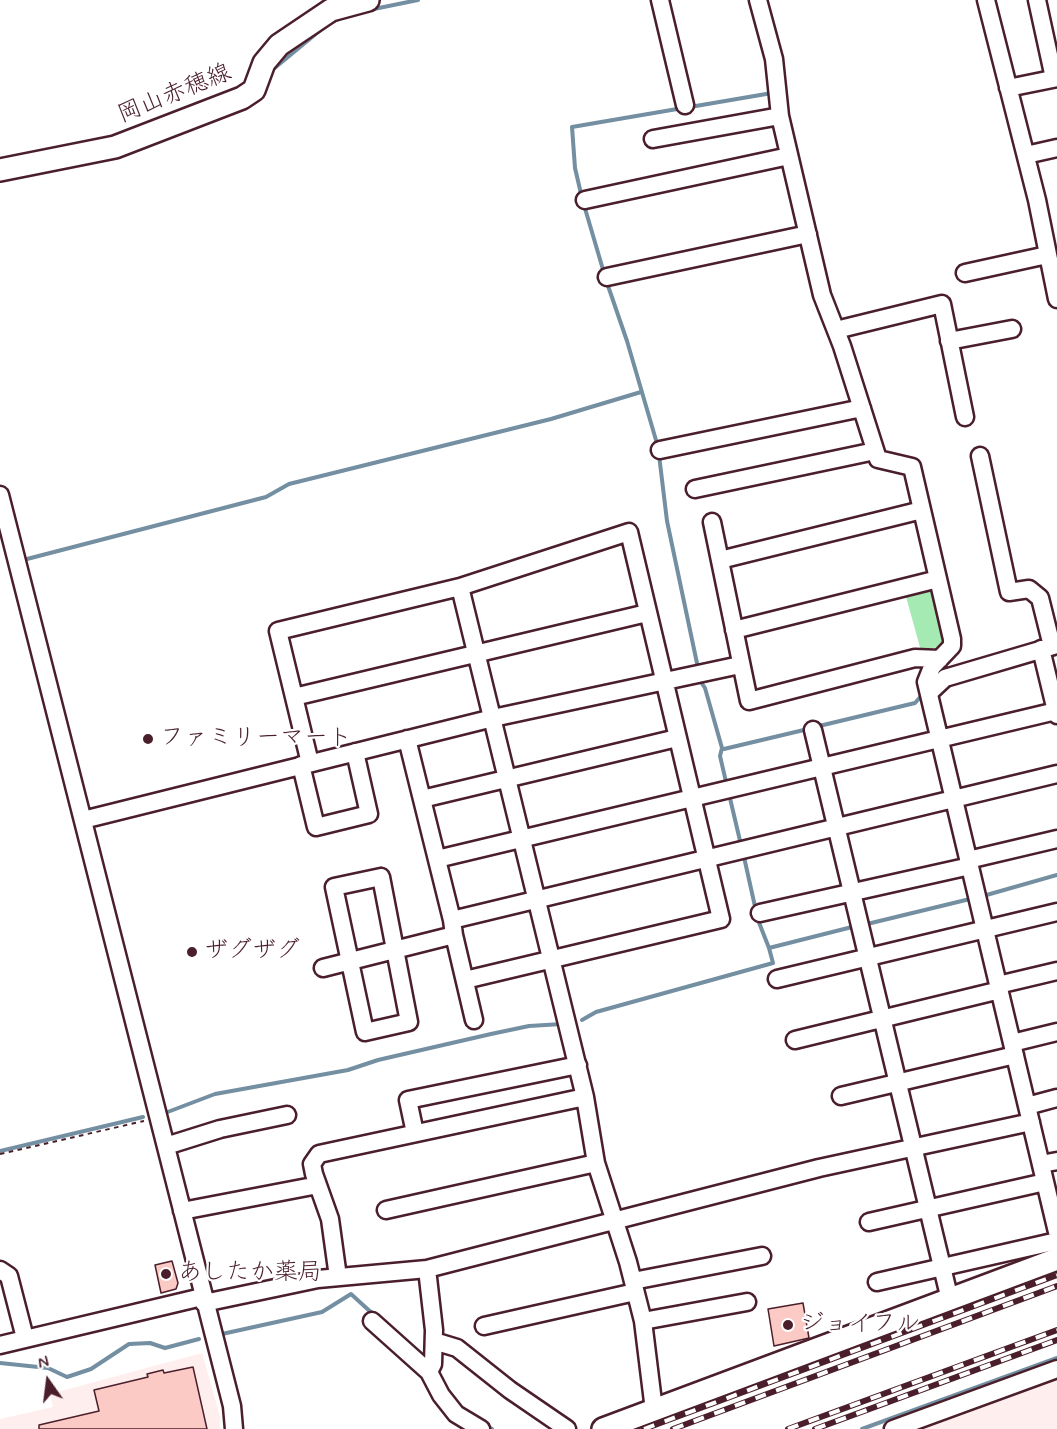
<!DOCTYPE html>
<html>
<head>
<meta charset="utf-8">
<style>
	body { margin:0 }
	#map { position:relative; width:1057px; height:1429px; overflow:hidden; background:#fff; font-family:Mynerve,sans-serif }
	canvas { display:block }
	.north { position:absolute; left:18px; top:1351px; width:60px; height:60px; -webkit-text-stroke:4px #fff; paint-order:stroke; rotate:346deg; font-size:16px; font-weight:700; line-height:24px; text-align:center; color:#4a1f2b }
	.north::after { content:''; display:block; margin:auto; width:21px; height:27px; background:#4a1f2b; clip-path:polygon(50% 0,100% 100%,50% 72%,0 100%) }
</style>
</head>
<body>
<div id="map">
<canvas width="1057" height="1429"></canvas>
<div class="north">N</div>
</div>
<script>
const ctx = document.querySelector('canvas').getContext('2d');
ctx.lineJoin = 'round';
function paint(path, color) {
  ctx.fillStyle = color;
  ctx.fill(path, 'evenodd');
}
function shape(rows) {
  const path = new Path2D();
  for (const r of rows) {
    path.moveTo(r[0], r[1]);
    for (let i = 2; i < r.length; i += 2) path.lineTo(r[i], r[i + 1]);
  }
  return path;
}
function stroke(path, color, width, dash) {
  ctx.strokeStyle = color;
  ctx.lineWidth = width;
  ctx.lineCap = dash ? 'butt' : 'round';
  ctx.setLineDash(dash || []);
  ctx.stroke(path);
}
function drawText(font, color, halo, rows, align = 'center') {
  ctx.font = font + ' Mynerve,"Klee One",sans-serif';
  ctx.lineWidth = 4.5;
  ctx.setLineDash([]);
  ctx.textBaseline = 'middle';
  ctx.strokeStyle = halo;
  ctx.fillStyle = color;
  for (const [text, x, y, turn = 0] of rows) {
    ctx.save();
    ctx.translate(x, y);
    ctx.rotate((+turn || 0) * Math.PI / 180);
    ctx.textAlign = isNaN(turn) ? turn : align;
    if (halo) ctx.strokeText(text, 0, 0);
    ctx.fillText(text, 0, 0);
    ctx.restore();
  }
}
paint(shape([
	[202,1353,220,1416,220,1429,0,1429,0,1419,53,1407,50,1394],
	[1057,1379,1057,1429,918,1429]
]), '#feefee');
paint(shape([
	[926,588,933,591,945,638,942,646,921,651,905,593]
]), '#a5e9b3');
stroke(shape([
	[369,10,418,0],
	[329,23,344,17],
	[271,71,323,28],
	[690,107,772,93],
	[582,198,575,168,572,127,683,108],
	[584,205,604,273],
	[606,280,627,341,658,447],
	[659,455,667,521,698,668],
	[27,559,266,497,289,484,551,419,641,392],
	[699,679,705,688,722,748,720,756,727,786],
	[815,727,915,703,922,695],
	[722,748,724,749,808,729],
	[729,794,741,845],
	[744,857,758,920,769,948],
	[983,896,1057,875],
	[863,925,970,899],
	[582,1020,596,1012,773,963,769,948,856,926],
	[165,1113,215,1094,348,1070,378,1060,491,1034,529,1026,562,1024],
	[0,1151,143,1117],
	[222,1334,322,1312,351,1294,374,1315],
	[0,1363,48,1368,67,1377,91,1369,129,1344,150,1343,165,1348,199,1339],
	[485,1425,492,1429],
	[862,1429,1057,1358]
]), '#738fa1', 4);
const building = shape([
	[172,1261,178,1283,176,1289,161,1293,155,1265,172,1261],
	[803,1303,809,1338,774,1346,768,1309,803,1303],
	[193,1367,207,1429,39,1429,39,1425,99,1411,94,1390,148,1377,147,1374,163,1370,164,1373,193,1367]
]);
paint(building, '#fbcac5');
stroke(building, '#4a1f2b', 1.5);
const minor = shape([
	[660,0,685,105],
	[758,0,774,59,780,116,822,295,842,346,878,459,912,467,952,639,952,646,932,667,926,682,1057,1232],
	[986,0,1037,200,1057,299],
	[1037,0,1054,78],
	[1008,88,1057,78],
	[653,139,780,116],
	[1026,155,1057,148],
	[585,200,789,156],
	[965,273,1047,255],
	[607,277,808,234],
	[836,330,942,304,965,417],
	[949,341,1012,329],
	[660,450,862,408],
	[980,456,1009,592,1029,589,1040,598,1052,646],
	[695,489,875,451],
	[0,495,232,1406,234,1429],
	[712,522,749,701,915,658,940,659],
	[720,560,922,510],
	[460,587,585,1097,596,1163,628,1262,643,1321,654,1410],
	[734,630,938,579],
	[1041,649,1057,715],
	[929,693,945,678,1057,645],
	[294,697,647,613],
	[813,730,950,1300],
	[407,739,452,920],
	[310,763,278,631,460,587,629,532,721,919,465,980],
	[301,765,316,827,369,814,355,752],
	[422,799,677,738],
	[83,820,493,718,740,665],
	[437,859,1056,711],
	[968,860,1057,839],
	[381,877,409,1022,365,1032,334,887,381,877],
	[760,913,970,866],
	[454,935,474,1020],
	[323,968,454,935,452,920,1057,774],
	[777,979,1057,912],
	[998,985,1057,971],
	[795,1040,1000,990],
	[1012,1043,1057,1032],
	[841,1096,1015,1055],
	[1027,1106,1057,1098],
	[415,1133,408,1100,578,1065],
	[166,1146,220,1129,287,1115],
	[1041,1164,1057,1161],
	[386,1210,596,1163],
	[182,1211,318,1185],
	[869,1222,1045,1182],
	[427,1269,434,1330,433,1364,429,1372],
	[0,1270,9,1276,25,1338],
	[338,1277,330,1219,314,1174,312,1164,319,1154,585,1097],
	[633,1281,762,1256],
	[877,1282,1057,1241],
	[204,1303,318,1279,427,1269,819,1168,1031,1122],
	[372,1321,429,1372,441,1395,456,1414,481,1429],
	[643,1321,747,1302],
	[484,1326,635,1292],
	[434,1341,457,1348,510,1390,567,1429],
	[0,1345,202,1297],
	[893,1429,1057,1369]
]);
const major = shape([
	[0,170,115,147,242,98,254,90,264,63,279,45,331,10,368,0],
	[603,1429,1057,1259]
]);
stroke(minor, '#4a1f2b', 21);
stroke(major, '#4a1f2b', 26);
stroke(shape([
	[0,1154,144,1121]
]), '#4a1f2b', 2, [4.5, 4.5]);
stroke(minor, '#fff', 16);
stroke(major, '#fff', 21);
const rail = shape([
	[644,1429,1057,1275],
	[673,1429,1057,1286],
	[788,1429,1057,1330],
	[815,1429,1057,1340]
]);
stroke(rail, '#4a1f2b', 6);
stroke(rail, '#fff', 4, [11]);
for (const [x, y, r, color] of [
	[148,739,6,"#4a1f2b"],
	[192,952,6,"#4a1f2b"],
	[166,1274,6,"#4a1f2b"],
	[788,1325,6,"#4a1f2b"]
]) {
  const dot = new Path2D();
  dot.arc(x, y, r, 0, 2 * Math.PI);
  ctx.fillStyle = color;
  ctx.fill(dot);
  stroke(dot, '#fff', 2);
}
drawText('24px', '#4a1f2b', '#fff', [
	["岡山赤穂線",175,95,-22]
]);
drawText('24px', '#4a1f2b', '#fff', [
	["ファミリーマート",160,739],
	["ザグザグ",204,952],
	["あしたか薬局",178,1274],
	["ジョイフル",800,1325]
], 'left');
</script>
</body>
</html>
